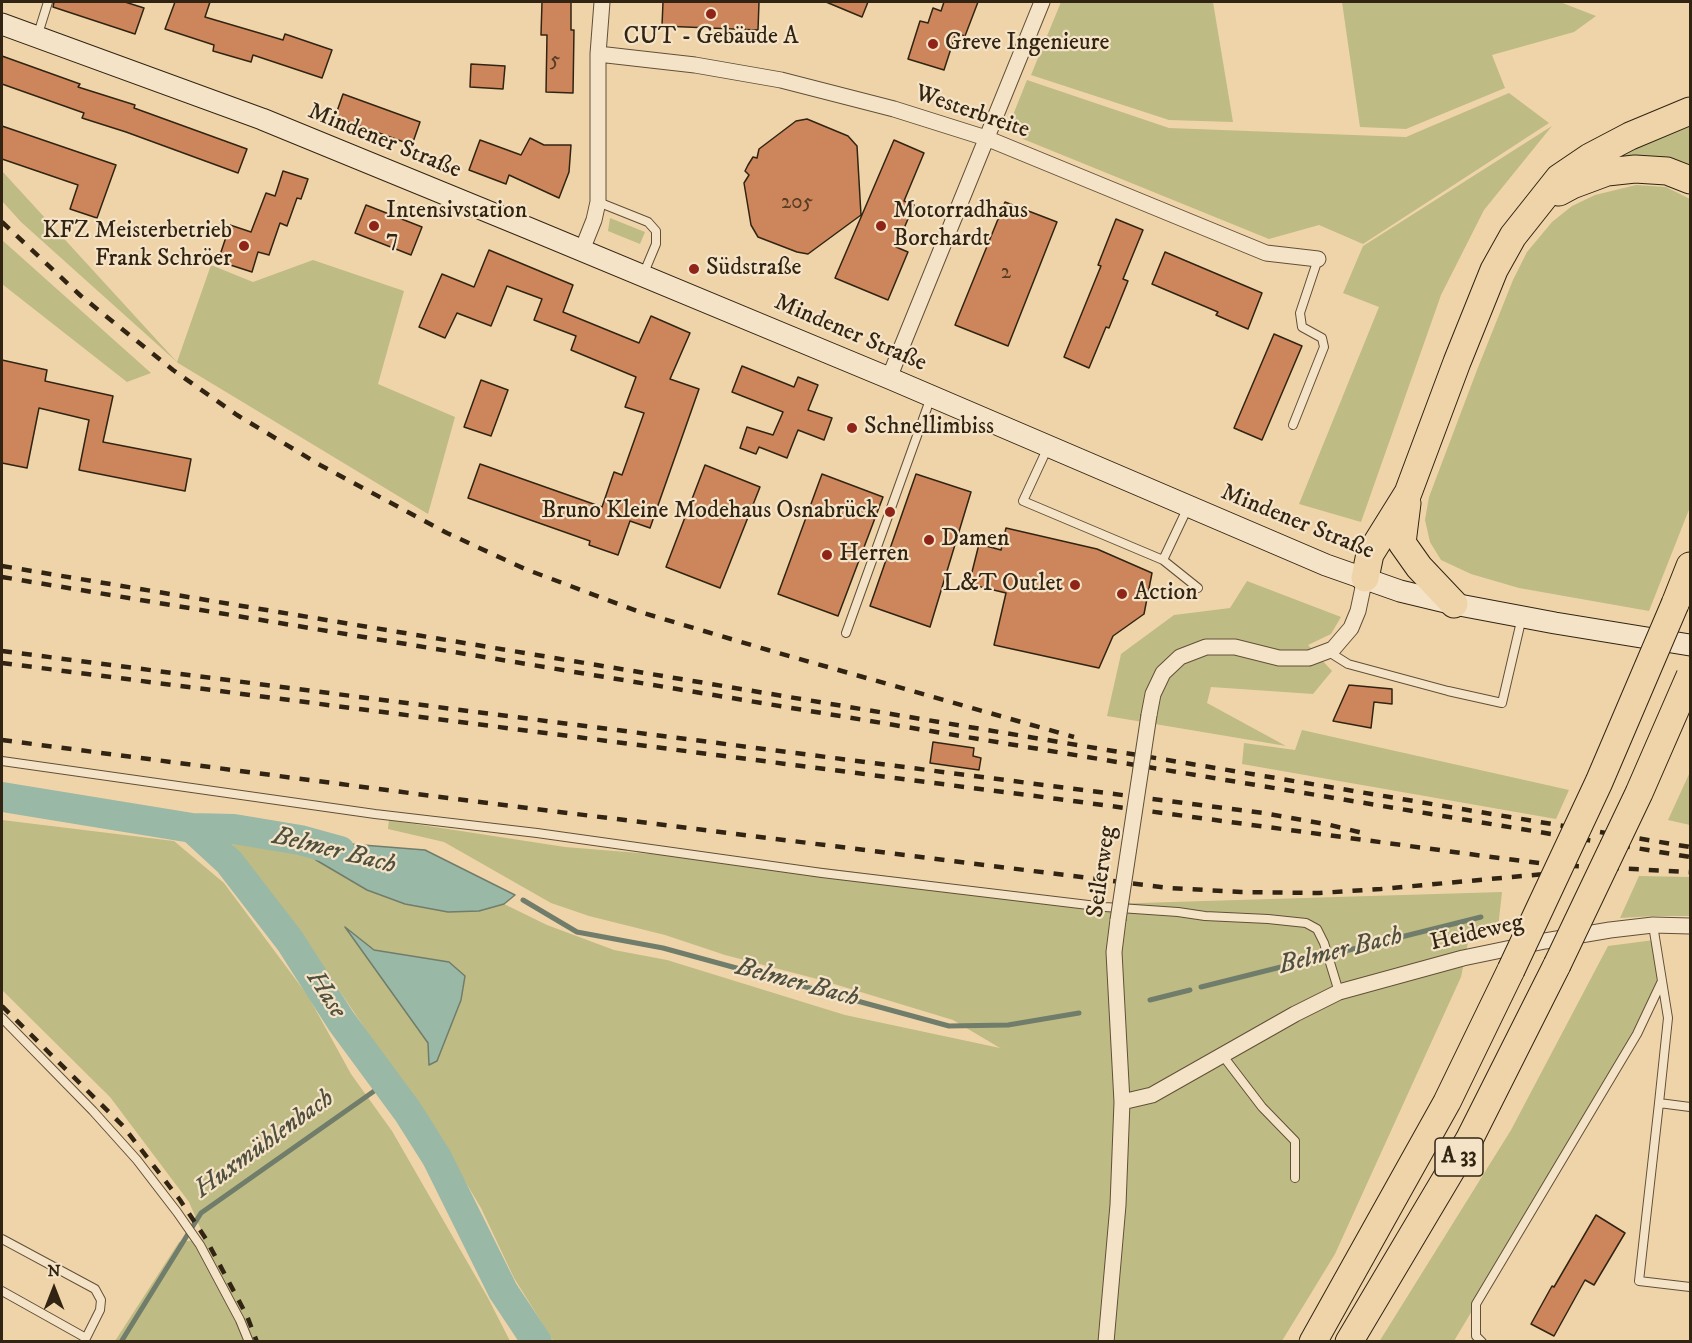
<!DOCTYPE html>
<html>
<head>
<meta charset="utf-8">
<style>
	body { margin:0 }
	#map { position:relative; width:1692px; height:1343px; overflow:hidden; background:#efd4aa; font-family:"IM FELL DW Pica",serif }
	canvas { display:block }
	.frame { position:absolute; inset:0; border:3px solid #312412; pointer-events:none }
	.north { position:absolute; left:24px; top:1259px; width:60px; height:60px; -webkit-text-stroke:4px #f5e3c8; paint-order:stroke; rotate:0deg; font-size:16px; font-weight:700; line-height:24px; text-align:center; color:#312412 }
	.north::after { content:''; display:block; margin:auto; width:21px; height:27px; background:#312412; clip-path:polygon(50% 0,100% 100%,50% 72%,0 100%) }
</style>
</head>
<body>
<div id="map">
<canvas width="1692" height="1343"></canvas>
<div class="frame"></div>
<div class="north">N</div>
</div>
<script>
const ctx = document.querySelector('canvas').getContext('2d');
ctx.lineJoin = 'round';
function paint(path, color) {
  ctx.fillStyle = color;
  ctx.fill(path, 'evenodd');
}
function shape(rows) {
  const path = new Path2D();
  for (const r of rows) {
    path.moveTo(r[0], r[1]);
    for (let i = 2; i < r.length; i += 2) path.lineTo(r[i], r[i + 1]);
  }
  return path;
}
function stroke(path, color, width, dash) {
  ctx.strokeStyle = color;
  ctx.lineWidth = width;
  ctx.lineCap = dash ? 'butt' : 'round';
  ctx.setLineDash(dash || []);
  ctx.stroke(path);
}
function drawText(font, color, halo, rows, align = 'center') {
  ctx.font = font + ' "IM FELL DW Pica",serif';
  ctx.lineWidth = 4.5;
  ctx.setLineDash([]);
  ctx.textBaseline = 'middle';
  ctx.strokeStyle = halo;
  ctx.fillStyle = color;
  for (const [text, x, y, turn = 0] of rows) {
    ctx.save();
    ctx.translate(x, y);
    ctx.rotate((+turn || 0) * Math.PI / 180);
    ctx.textAlign = isNaN(turn) ? turn : align;
    if (halo) ctx.strokeText(text, 0, 0);
    ctx.fillText(text, 0, 0);
    ctx.restore();
  }
}
paint(shape([
	[1061,2,1213,2,1233,122,1169,120,1031,75],
	[1342,2,1560,2,1596,16,1574,32,1492,55,1505,88,1406,129,1360,127],
	[1027,80,1169,128,1406,137,1509,93,1549,123,1363,244,1319,225,1269,239,1023,139,1011,120],
	[1690,120,1690,172,1594,163],
	[1552,126,1484,210,1441,295,1361,522,1299,504,1379,307,1343,293,1363,246],
	[2,171,177,362,211,265,253,282,313,260,404,291,378,384,455,417,428,514,178,363,21,222,2,201],
	[1636,185,1666,187,1690,199,1690,507,1649,611,1519,588,1471,574,1441,560,1430,542,1425,520,1429,497,1477,370,1513,280,1527,252,1552,222,1572,206,1595,195],
	[610,218,645,232,640,244,608,231],
	[2,240,151,373,127,382,2,284],
	[1247,581,1341,617,1331,634,1308,645,1332,671,1313,694,1211,687,1207,703,1286,746,1107,716,1121,654,1174,615,1230,608],
	[1302,730,1569,790,1556,819,1242,764,1244,743,1295,750],
	[1690,772,1690,825,1668,820],
	[2,820,174,841,224,883,308,996,351,1074,392,1131,488,1298,510,1341,115,1341,179,1242,205,1239,189,1202,110,1097,2,990],
	[389,820,565,847,824,868,1106,904,1502,892,1498,928,1470,933,1461,977,1335,1254,1282,1341,554,1342,514,1278,481,1208,444,1146,335,984,254,871,226,837,307,848,316,860,367,890,405,904,479,911,504,904,547,925,614,950,667,960,845,1015,1000,1048,953,1020,821,980,725,955,665,935,589,916,551,903,444,842,388,829],
	[1639,876,1690,877,1690,916,1656,916,1620,918],
	[1654,940,1662,981,1637,1034,1454,1341,1379,1342,1511,1130,1608,946]
]), '#bfbb84');
const water = shape([
	[300,840,425,850,515,895,504,904,479,911,448,912,405,904,367,890,316,860,300,840],
	[345,927,374,950,449,962,465,976,461,1000,437,1061,429,1065,428,1043,345,927]
]);
paint(water, '#9ab8a6');
stroke(water, '#707d6b', 1.5);
stroke(shape([
	[523,900,577,932,663,948,949,1026,1008,1025,1079,1013],
	[1201,987,1481,917],
	[1150,1000,1190,990],
	[121,1342,201,1213,387,1082]
]), '#707d6b', 5);
stroke(shape([
	[2,797,192,828,229,862,290,941,341,1021,408,1112,437,1158,503,1291,537,1342],
	[192,828,234,829,300,840,340,851]
]), '#9ab8a6', 30);
const building = shape([
	[54,2,125,2,144,8,135,34,53,7,54,2],
	[175,2,210,2,205,17,283,40,285,34,332,50,322,78,253,55,251,62,213,51,214,45,165,29,175,2],
	[542,2,571,2,571,30,574,30,573,93,546,92,547,35,541,35,542,2],
	[663,2,759,2,758,30,662,26,663,2],
	[826,2,868,2,862,17,826,2],
	[944,2,978,2,965,36,956,33,944,70,908,59,920,21,928,23,933,8,941,11,944,2],
	[2,56,80,84,78,87,135,105,134,108,247,149,238,173,126,132,82,118,84,113,2,84,2,56],
	[471,64,505,66,503,89,470,87,471,64],
	[343,94,420,122,412,145,335,117,343,94],
	[807,119,848,136,857,146,861,215,808,254,797,252,758,237,751,225,744,183,749,175,745,171,748,165,753,157,757,158,759,149,796,121,807,119],
	[2,126,116,165,97,218,70,209,78,185,2,159,2,126],
	[530,138,544,145,571,145,569,172,559,198,509,175,506,184,469,170,480,140,521,155,530,138],
	[894,140,924,153,904,201,914,205,896,247,908,252,888,300,835,278,894,140],
	[283,171,308,179,301,199,297,198,287,226,280,223,269,255,258,252,252,272,218,261,230,225,251,232,266,193,275,196,283,171],
	[1005,202,1057,222,1008,346,955,325,1005,202],
	[366,205,422,227,411,255,355,233,366,205],
	[1116,219,1143,230,1123,279,1128,281,1109,328,1106,327,1089,368,1064,357,1101,266,1098,265,1116,219],
	[489,250,573,285,563,312,639,343,651,316,690,333,670,379,699,389,650,528,630,521,618,555,589,545,590,541,468,498,480,464,602,507,614,472,622,475,644,413,625,407,636,377,571,350,576,336,534,320,542,299,507,286,491,326,457,313,445,338,419,327,442,274,474,287,489,250],
	[1165,252,1262,293,1248,329,1216,315,1218,312,1152,284,1165,252],
	[1274,334,1302,346,1262,440,1234,428,1274,334],
	[2,360,47,370,45,381,113,396,103,442,191,459,185,491,79,470,89,420,39,408,27,468,2,463,2,360],
	[742,366,794,387,798,377,818,385,808,410,832,418,824,440,798,430,787,458,759,447,756,454,740,448,747,427,773,435,783,412,732,392,742,366],
	[481,380,508,390,491,436,464,427,481,380],
	[705,465,760,487,720,588,666,567,705,465],
	[822,474,883,497,838,616,778,594,822,474],
	[916,474,971,492,930,627,870,606,916,474],
	[1006,528,1097,549,1152,573,1144,614,1113,636,1099,668,994,645,1006,593,969,584,979,544,1001,550,1006,528],
	[1349,685,1392,689,1392,704,1374,702,1371,728,1333,721,1349,685],
	[933,742,974,748,973,756,981,758,979,770,930,763,933,742],
	[1596,1215,1625,1233,1594,1285,1585,1280,1554,1336,1531,1324,1552,1286,1554,1287,1596,1215]
]);
paint(building, '#cd865b');
stroke(building, '#312412', 1.5);
const service = shape([
	[38,34,48,2],
	[598,202,648,222,656,231,656,244,643,275],
	[1293,425,1324,347,1322,338,1302,327,1300,313,1318,259],
	[1048,447,1023,501,1163,560,1198,588],
	[1163,560,1188,507],
	[846,633,931,397],
	[1329,652,1348,664,1448,691,1502,703,1522,617],
	[2,761,375,814,537,833,822,873,1105,907,1178,912,1205,916,1268,919,1306,923,1317,929,1324,943,1339,992],
	[1653,925,1668,1018,1659,1103,1690,1107],
	[2,1018,93,1111,137,1160,177,1212,200,1245,240,1320,249,1342],
	[1223,1056,1262,1107,1295,1141,1295,1178],
	[1659,1103,1639,1281,1690,1287],
	[2,1239,95,1289,101,1300,100,1310,84,1342],
	[2,1291,86,1338],
	[1482,1342,1476,1336,1476,1304,1637,1034,1662,981]
]);
const minor = shape([
	[598,54,695,65,781,80,894,109,986,138,1266,253,1318,259],
	[582,250,594,220,598,202,598,54,602,2],
	[889,378,1042,2],
	[1149,715,1153,694,1163,673,1180,657,1206,647,1235,647,1279,658,1309,658,1333,649,1351,628,1358,611,1365,578],
	[1122,1102,1152,1095,1295,1014,1339,992,1463,958,1545,941,1610,930,1653,925,1690,926],
	[1106,1342,1118,1205,1122,1102,1114,952,1118,920]
]);
const secondary = shape([
	[2,24,262,119,528,228,889,378,1326,565,1400,591,1454,604,1555,623,1690,645]
]);
const motorway = shape([
	[1559,192,1572,185,1607,172,1635,169,1667,171,1690,180],
	[1407,503,1402,543,1419,567,1454,604],
	[1365,578,1370,554,1408,493,1457,362,1494,270,1513,236,1559,178,1590,157,1630,136,1690,111],
	[1675,604,1690,566],
	[1313,1342,1447,1102,1511,970],
	[1349,1342,1469,1140,1557,965]
]);
stroke(service, '#605038', 10);
stroke(minor, '#605038', 17);
stroke(secondary, '#312412', 23);
stroke(motorway, '#312412', 29);
stroke(service, '#f5e3c8', 8);
stroke(minor, '#f5e3c8', 15);
stroke(secondary, '#f5e3c8', 21);
stroke(motorway, '#efd4aa', 27);
stroke(shape([
	[2,222,81,296,173,370,237,415,320,465,447,533,525,569,640,612,768,650,1074,737],
	[2,566,1690,847],
	[2,577,1690,857],
	[2,651,1184,803,1263,813,1330,825,1363,833],
	[2,663,1058,799,1484,856,1554,865,1690,872],
	[2,740,448,798,1169,888,1241,892,1319,893,1381,889,1566,872],
	[2,1006,123,1126,180,1200,206,1239,247,1316,257,1342]
]), '#312412', 4.5, [10, 10]);
const minorBridge = shape([
	[1118,920,1149,715]
]);
const motorwayBridge = shape([
	[1557,965,1639,793,1690,676],
	[1511,970,1599,782,1675,604]
]);
stroke(minorBridge, '#605038', 17, []);
stroke(motorwayBridge, '#312412', 29, []);
stroke(minorBridge, '#f5e3c8', 15);
stroke(motorwayBridge, '#efd4aa', 27);
for (const [x, y, r, color] of [
	[711,14,6,"#8f2418"],
	[933,44,6,"#8f2418"],
	[374,226,6,"#8f2418"],
	[881,226,6,"#8f2418"],
	[244,246,6,"#8f2418"],
	[694,269,6,"#8f2418"],
	[852,428,6,"#8f2418"],
	[890,512,6,"#8f2418"],
	[929,540,6,"#8f2418"],
	[827,555,6,"#8f2418"],
	[1075,585,6,"#8f2418"],
	[1122,594,6,"#8f2418"]
]) {
  const dot = new Path2D();
  dot.arc(x, y, r, 0, 2 * Math.PI);
  ctx.fillStyle = color;
  ctx.fill(dot);
  stroke(dot, '#f5e3c8', 2);
}
drawText('21px', '#583c24', null, [
	["5",555,62],
	["205",797,204],
	["2",1006,274]
]);
for (const [x, y, w] of [
	[1459,1157,48]
]) {
  const box = new Path2D();
  box.roundRect(x - w / 2, y - 19, w, 38, 4.5);
  ctx.fillStyle = '#f5e3c8';
  ctx.fill(box);
  stroke(box, '#312412', 1.5);
}
drawText('bold 22px', '#312412', null, [
	["A 33",1459,1157]
]);
drawText('24px', '#312412', '#f5e3c8', [
	["CUT - Gebäude A",711,38,"center"],
	["Greve Ingenieure",945,44],
	["Intensivstation",386,212],
	["7",386,240],
	["Motorradhaus",893,212],
	["Borchardt",893,240],
	["KFZ Meisterbetrieb",232,232,"right"],
	["Frank Schröer",232,260,"right"],
	["Südstraße",706,269],
	["Schnellimbiss",864,428],
	["Bruno Kleine Modehaus Osnabrück",878,512,"right"],
	["Damen",941,540],
	["Herren",839,555],
	["L&T Outlet",1063,585,"right"],
	["Action",1134,594]
], 'left');
drawText('24px', '#312412', '#f5e3c8', [
	["Westerbreite",972,113,19],
	["Mindener Straße",384,142,22],
	["Mindener Straße",850,334,23],
	["Mindener Straße",1297,523,22],
	["Seilerweg",1103,872,-82],
	["Heideweg",1477,934,-13]
]);
drawText('italic 26px', '#50503e', '#f5e3c8', [
	["Belmer Bach",334,852,14],
	["Belmer Bach",1341,952,-14],
	["Belmer Bach",797,984,15],
	["Hase",325,995,57],
	["Huxmühlenbach",265,1145,-36]
]);
</script>
</body>
</html>
